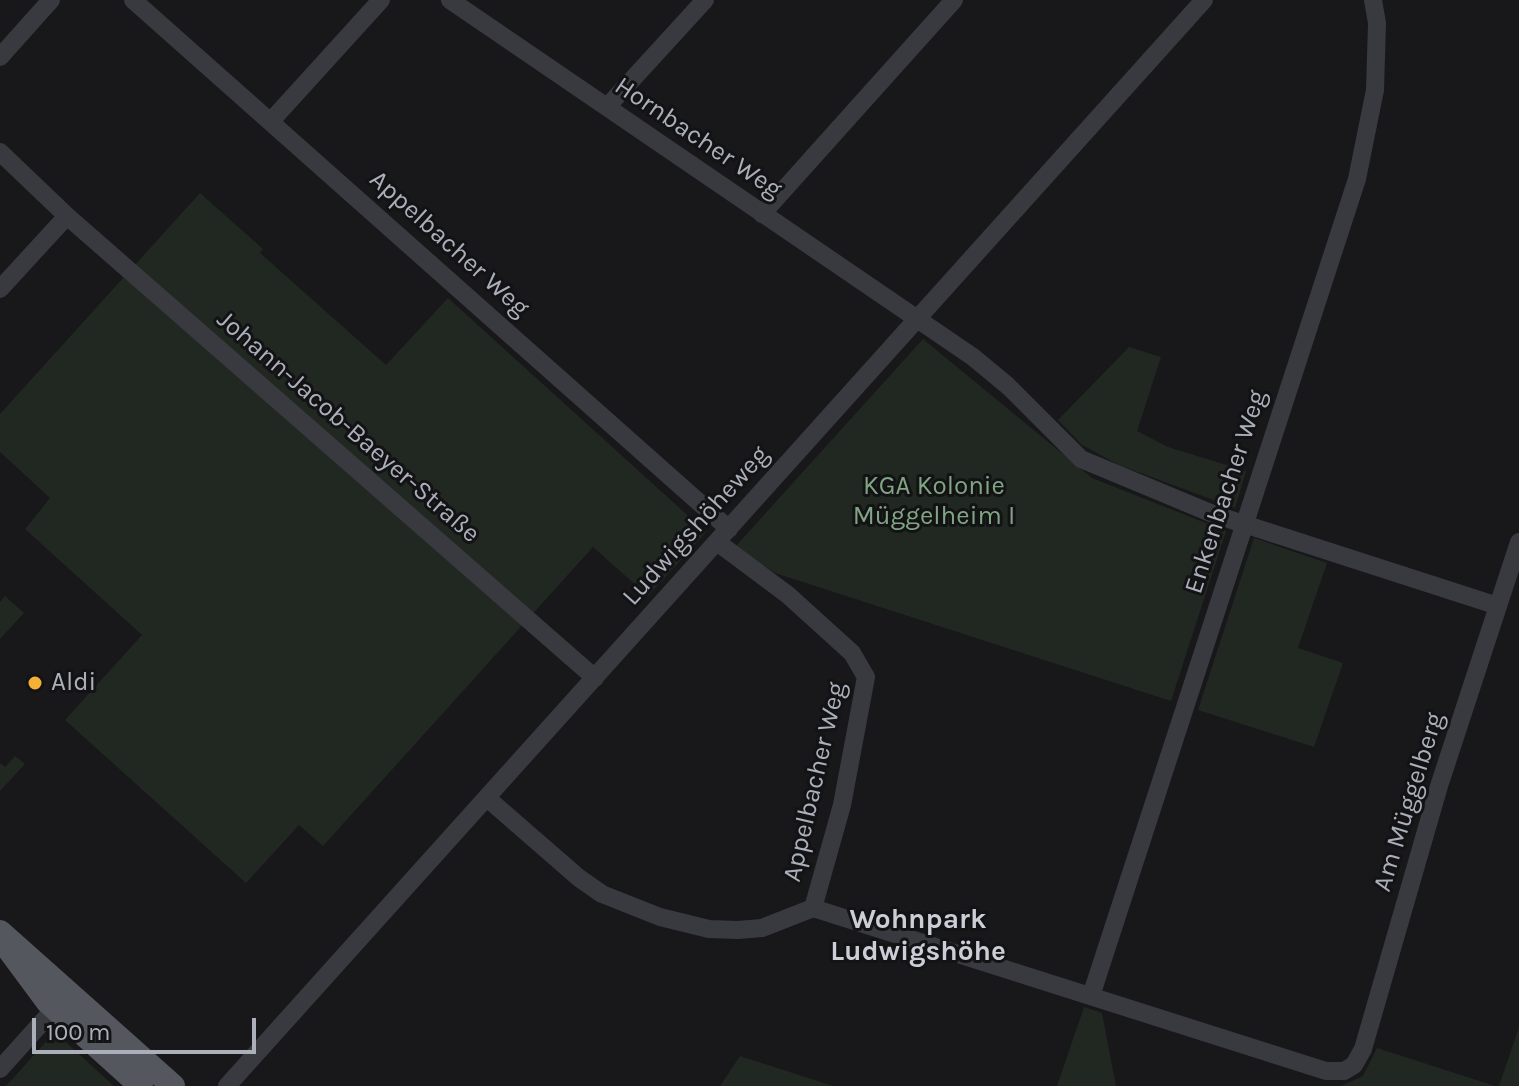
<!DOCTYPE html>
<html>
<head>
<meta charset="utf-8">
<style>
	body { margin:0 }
	#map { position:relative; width:1519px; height:1086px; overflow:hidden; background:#18181a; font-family:Karla,sans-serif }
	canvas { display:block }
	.scale { position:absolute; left:32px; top:1018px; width:224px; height:36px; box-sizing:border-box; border:4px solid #aaafba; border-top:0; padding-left:10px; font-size:24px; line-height:28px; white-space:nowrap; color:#aaafba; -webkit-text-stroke:6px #131315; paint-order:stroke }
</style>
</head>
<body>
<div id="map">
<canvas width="1519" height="1086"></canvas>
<div class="scale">100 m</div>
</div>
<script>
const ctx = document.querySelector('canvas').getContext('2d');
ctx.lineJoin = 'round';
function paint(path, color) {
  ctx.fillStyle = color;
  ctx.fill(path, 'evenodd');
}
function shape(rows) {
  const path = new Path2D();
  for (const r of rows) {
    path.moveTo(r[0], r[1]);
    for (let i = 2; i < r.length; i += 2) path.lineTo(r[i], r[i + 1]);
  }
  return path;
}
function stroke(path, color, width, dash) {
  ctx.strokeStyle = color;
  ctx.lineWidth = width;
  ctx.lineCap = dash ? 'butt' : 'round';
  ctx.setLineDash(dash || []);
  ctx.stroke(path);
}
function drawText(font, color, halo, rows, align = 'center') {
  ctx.font = font + ' Karla,sans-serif';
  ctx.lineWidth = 6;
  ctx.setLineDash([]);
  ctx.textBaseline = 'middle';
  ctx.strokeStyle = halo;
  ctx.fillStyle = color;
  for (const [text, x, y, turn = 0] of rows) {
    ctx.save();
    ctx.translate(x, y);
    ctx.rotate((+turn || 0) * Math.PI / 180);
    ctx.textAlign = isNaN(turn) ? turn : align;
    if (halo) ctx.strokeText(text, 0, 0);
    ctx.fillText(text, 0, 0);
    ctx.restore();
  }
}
paint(shape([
	[200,193,263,249,260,253,386,365,448,298,706,532,648,596,593,547,323,846,299,825,246,883,65,720,142,635,25,529,50,498,0,452,0,414],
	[923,339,1092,478,1226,531,1171,701,775,573,735,547],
	[1129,347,1161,357,1137,431,1168,447,1246,471,1235,508,1119,465,1082,445,1058,420],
	[1254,538,1327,563,1298,648,1343,663,1314,747,1198,710],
	[5,596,24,613,0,639,0,602],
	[15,756,25,764,0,791,0,763,5,767],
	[1084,1007,1102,1013,1116,1086,1057,1086],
	[1519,1027,1519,1086,1499,1086,1516,1036],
	[52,1035,58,1035,114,1086,6,1086],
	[1377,1048,1430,1065,1495,1086,1341,1086,1363,1076],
	[740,1056,833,1086,720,1086]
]), '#202821');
stroke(shape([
	[133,0,729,529],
	[450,0,973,357,1008,386,1081,459,1213,514,1498,606],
	[0,57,51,0],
	[607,107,705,0],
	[271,121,381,0],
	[0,152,67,216,595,678],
	[762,214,954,0],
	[0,289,67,216],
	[717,542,788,595,852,653,866,677,842,805,813,908],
	[487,798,579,878,602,894,660,917,709,929,738,930,762,928,813,908,1326,1071,1344,1071,1354,1065,1363,1049,1439,786,1519,542],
	[1091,996,1357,179,1375,90,1377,23,1373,0],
	[0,1069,62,1000],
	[227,1086,1204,0]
]), '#393a3f', 18);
stroke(shape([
	[0,932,173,1086],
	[5,944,47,1001,141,1086]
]), '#55575e', 24);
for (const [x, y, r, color] of [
	[35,683,8,"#f4b136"]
]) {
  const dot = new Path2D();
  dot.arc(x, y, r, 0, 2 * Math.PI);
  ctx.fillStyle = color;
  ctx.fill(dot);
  stroke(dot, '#131315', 3);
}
drawText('26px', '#aaafba', '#131315', [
	["Hornbacher Weg",698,138,34],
	["Appelbacher Weg",449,244,42],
	["Johann-Jacob-Baeyer-Straße",348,427,41],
	["Enkenbacher Weg",1226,492,-72],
	["Ludwigshöheweg",696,526,-48],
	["Appelbacher Weg",815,782,-77],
	["Am Müggelberg",1409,802,-73]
]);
drawText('26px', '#81a583', '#131315', [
	["KGA Kolonie",934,487],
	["Müggelheim I",934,517]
]);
drawText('26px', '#aaafba', '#131315', [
	["Aldi",51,683]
], 'left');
drawText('bold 28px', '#cbced6', '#131315', [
	["Wohnpark",918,920],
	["Ludwigshöhe",918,952]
]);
</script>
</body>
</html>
